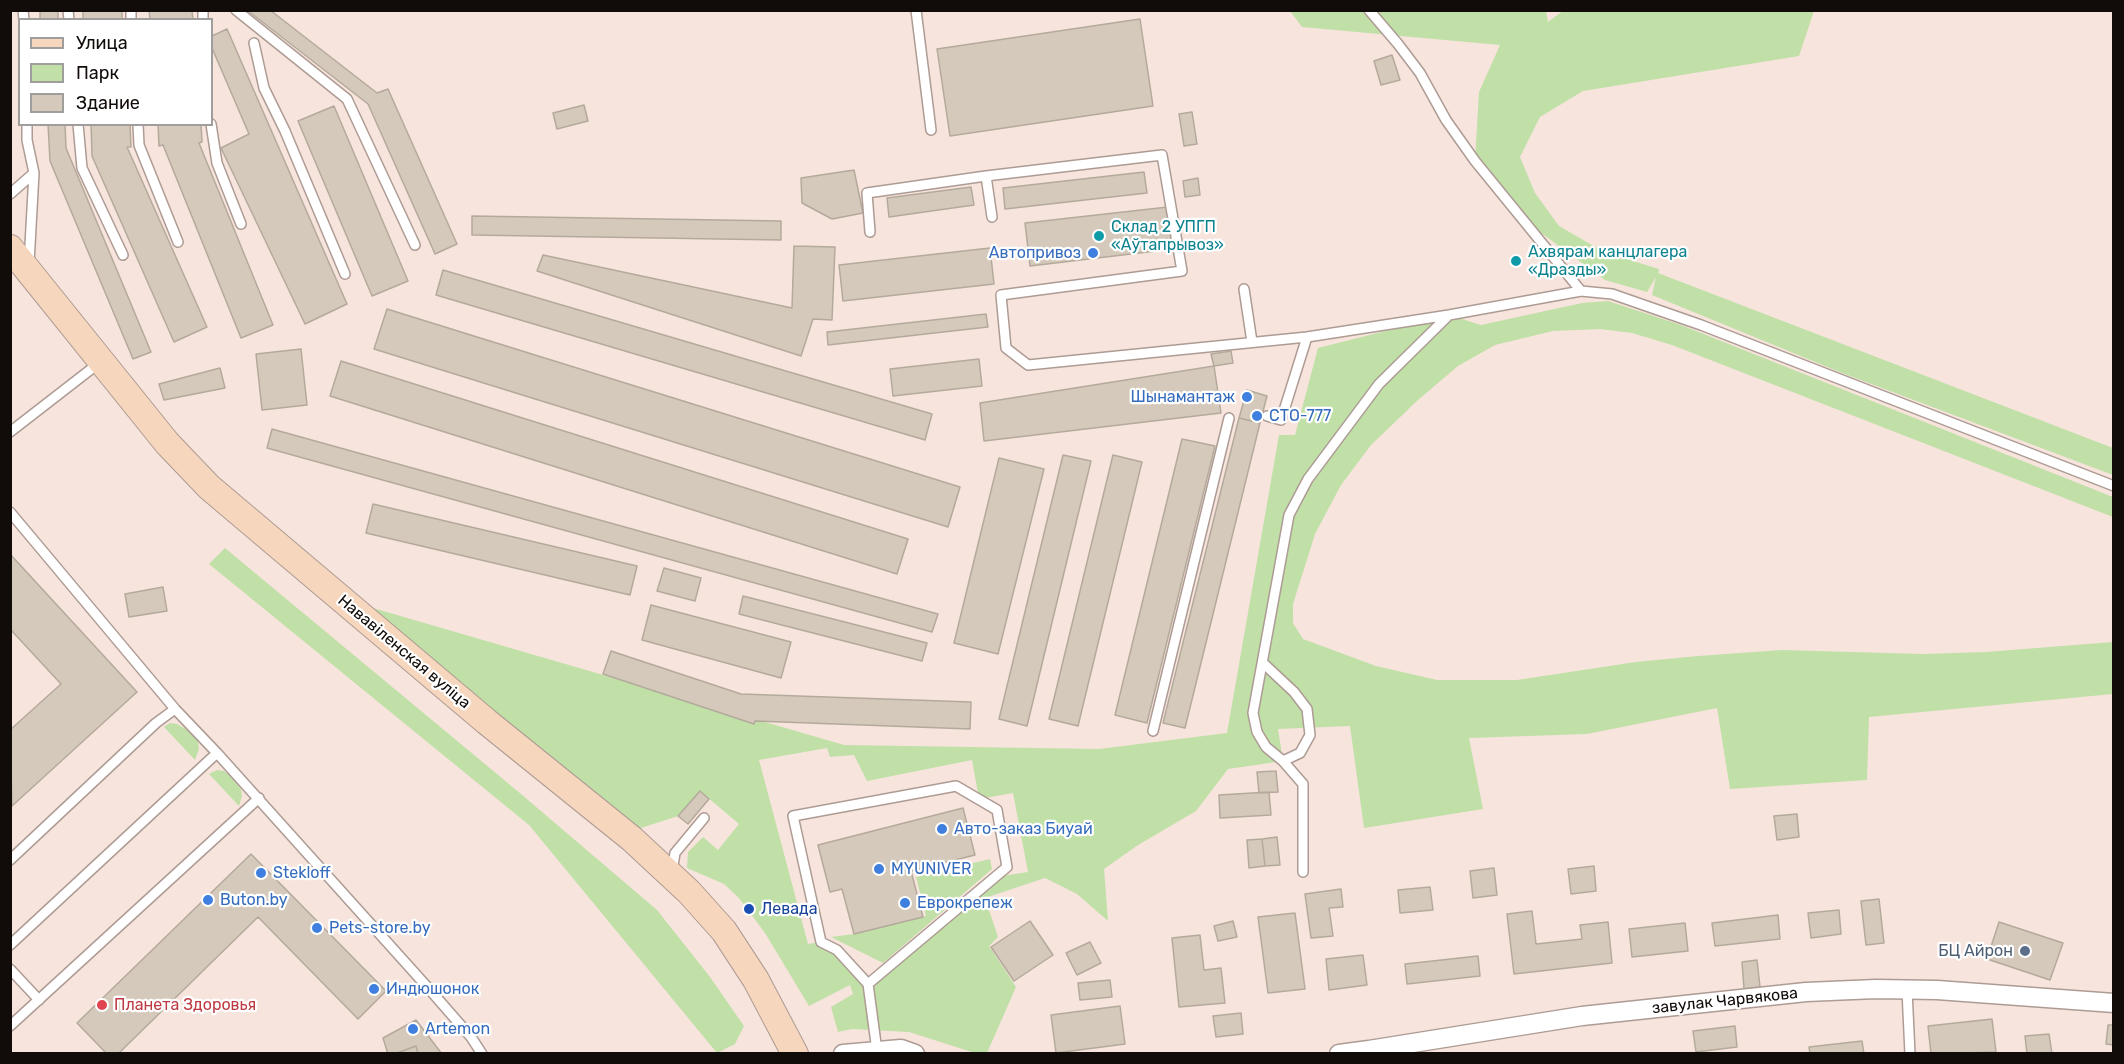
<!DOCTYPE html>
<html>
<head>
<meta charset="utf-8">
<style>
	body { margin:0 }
	#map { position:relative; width:2124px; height:1064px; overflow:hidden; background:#f7e4dd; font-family:Rubik,sans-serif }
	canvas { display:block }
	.frame { position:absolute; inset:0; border:12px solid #110b09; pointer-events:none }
	.legend { position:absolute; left:18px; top:18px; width:195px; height:108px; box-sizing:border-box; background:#fff; border:2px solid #a09d9d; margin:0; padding:8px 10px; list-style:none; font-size:18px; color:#110b09 }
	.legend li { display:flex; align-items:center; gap:12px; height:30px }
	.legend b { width:30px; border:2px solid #a09d9d }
</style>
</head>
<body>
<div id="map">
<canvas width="2124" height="1064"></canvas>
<div class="frame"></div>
<ul class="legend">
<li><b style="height:8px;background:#f6d6bc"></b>Улица</li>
<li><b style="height:16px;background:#c0e0a7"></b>Парк</li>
<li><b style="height:16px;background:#d4c9ba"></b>Здание</li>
</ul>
</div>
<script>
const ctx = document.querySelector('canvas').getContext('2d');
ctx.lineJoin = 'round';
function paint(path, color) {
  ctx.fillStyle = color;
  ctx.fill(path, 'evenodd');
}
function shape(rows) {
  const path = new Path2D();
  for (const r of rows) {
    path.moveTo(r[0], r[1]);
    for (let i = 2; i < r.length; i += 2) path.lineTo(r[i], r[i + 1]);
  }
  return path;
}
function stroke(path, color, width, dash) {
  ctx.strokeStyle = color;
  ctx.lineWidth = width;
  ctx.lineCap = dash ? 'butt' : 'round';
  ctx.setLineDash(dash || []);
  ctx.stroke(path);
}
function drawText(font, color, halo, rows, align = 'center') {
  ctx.font = font + ' Rubik,sans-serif';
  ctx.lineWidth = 4.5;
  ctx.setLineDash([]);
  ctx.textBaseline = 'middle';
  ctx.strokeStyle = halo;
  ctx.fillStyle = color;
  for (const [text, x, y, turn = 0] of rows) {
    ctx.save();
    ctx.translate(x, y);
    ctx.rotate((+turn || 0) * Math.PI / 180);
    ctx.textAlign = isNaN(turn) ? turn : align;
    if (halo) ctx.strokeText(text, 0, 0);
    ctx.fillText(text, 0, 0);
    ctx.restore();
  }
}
paint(shape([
	[1546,10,1548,22,1564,10,1814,11,1799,56,1583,91,1540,117,1520,157,1535,193,1559,226,1604,252,1659,269,1658,273,2113,448,2113,475,1842,373,1652,295,1656,277,1647,292,1605,280,1525,221,1475,161,1479,92,1500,45,1302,27,1290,11],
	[1608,301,1681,325,2113,497,2113,517,1672,345,1632,333,1600,329,1553,331,1495,345,1458,366,1418,400,1371,445,1341,485,1315,534,1293,604,1293,623,1303,639,1376,666,1437,680,1517,680,1636,662,1698,656,1782,650,1923,654,1986,652,2113,642,2113,694,1869,717,1867,780,1730,789,1717,708,1587,734,1469,738,1483,809,1364,828,1350,726,1278,729,1283,761,1228,769,1196,811,1138,845,1104,869,1108,921,1077,894,1045,878,985,898,998,937,989,946,1016,987,987,1053,975,1053,909,1032,852,1029,838,1032,831,1007,853,994,850,985,809,1006,765,933,739,898,724,884,687,868,688,852,703,837,718,850,739,824,700,791,678,816,638,829,366,606,844,745,1099,749,1227,733,1279,435,1295,435,1318,348,1449,315,1481,325,1582,303],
	[827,748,830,757,854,755,867,781,972,760,979,799,1013,793,1028,872,995,877,868,984,837,950,821,942,808,944,759,760],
	[225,548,521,794,657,910,710,977,744,1026,735,1044,717,1053,529,825,209,564],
	[170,723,177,724,193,733,198,742,199,749,195,760,164,727],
	[217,770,224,771,230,776,241,789,242,796,239,806,209,774],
	[990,859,992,869,883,963,831,937,854,934,926,916,916,877]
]), '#c0e0a7');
const building = shape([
	[40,10,58,10,58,20,40,20,40,10],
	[83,10,122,10,122,20,83,20,83,10],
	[149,10,192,10,193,20,150,20,149,10],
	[247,10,270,10,377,93,388,89,457,244,435,254,368,104,247,10],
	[1140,19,1153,106,950,136,937,49,1140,19],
	[227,29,347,304,305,324,221,148,249,134,212,48,212,36,227,29],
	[1392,55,1400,80,1381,85,1374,61,1392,55],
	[584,105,588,121,557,129,553,113,584,105],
	[334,106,408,281,372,296,298,121,334,106],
	[1192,112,1197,144,1184,146,1179,114,1192,112],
	[48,124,65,124,66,148,151,352,133,359,50,161,48,124],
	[91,124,130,124,131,147,127,147,207,327,174,342,92,156,91,124],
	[158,124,201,124,202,142,199,143,273,325,241,338,163,145,159,146,158,124],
	[854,170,863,213,832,219,802,203,801,178,854,170],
	[1144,172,1147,193,1005,209,1003,188,1144,172],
	[1198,178,1200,195,1185,197,1183,181,1198,178],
	[971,187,974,205,889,217,887,198,971,187],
	[1168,207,1173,249,1030,266,1025,223,1168,207],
	[472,216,781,221,781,240,472,235,472,216],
	[794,246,835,247,832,320,813,319,801,356,537,271,543,255,792,308,794,246],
	[990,248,994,284,843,301,839,265,990,248],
	[443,270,932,414,925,440,436,295,443,270],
	[387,309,960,487,948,527,374,349,387,309],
	[986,314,988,327,828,345,827,332,986,314],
	[301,349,307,405,262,410,256,354,301,349],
	[1231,351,1233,363,1214,366,1211,354,1231,351],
	[979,359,982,386,893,396,890,369,979,359],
	[341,361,908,539,897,574,330,396,341,361],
	[1214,366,1221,413,984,441,980,403,1214,366],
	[220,368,225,388,164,400,159,384,220,368],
	[1247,390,1267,396,1260,423,1239,418,1247,390],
	[1239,418,1260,423,1185,728,1163,723,1239,418],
	[272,429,938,614,932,632,267,448,272,429],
	[1182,439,1215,446,1147,723,1115,715,1182,439],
	[1063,455,1091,461,1027,726,999,719,1063,455],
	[1113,455,1142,462,1078,726,1049,719,1113,455],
	[999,458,1044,469,998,654,954,643,999,458],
	[373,504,637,566,630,595,366,533,373,504],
	[10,554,137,692,12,806,10,730,61,684,10,629,10,554],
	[664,568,701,578,695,601,657,591,664,568],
	[163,587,167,611,129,617,125,594,163,587],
	[743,596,927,643,922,661,739,614,743,596],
	[651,605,791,642,781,678,642,640,651,605],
	[611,651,741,694,971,702,970,729,755,721,754,724,603,674,611,651],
	[1276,771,1278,792,1259,793,1257,772,1276,771],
	[700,791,709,799,688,824,678,816,700,791],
	[1269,792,1271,815,1220,818,1219,795,1269,792],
	[963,808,975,855,911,871,923,917,854,934,842,889,830,892,818,845,963,808],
	[1797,814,1799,837,1777,840,1774,816,1797,814],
	[1277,837,1280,865,1265,866,1262,839,1277,837],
	[1262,839,1265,866,1249,868,1247,840,1262,839],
	[251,854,386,991,358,1019,258,917,118,1054,107,1054,77,1023,251,854],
	[1594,866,1596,891,1571,894,1568,869,1594,866],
	[1494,868,1497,895,1473,898,1470,871,1494,868],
	[1430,887,1433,910,1400,913,1398,890,1430,887],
	[1341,889,1343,907,1329,908,1333,936,1311,938,1305,894,1341,889],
	[1879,899,1884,943,1866,945,1861,901,1879,899],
	[1839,910,1841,934,1811,938,1808,913,1839,910],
	[1532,911,1536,944,1582,939,1580,925,1608,922,1612,963,1514,974,1507,914,1532,911],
	[1295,913,1305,989,1268,993,1258,917,1295,913],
	[1778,915,1780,939,1715,946,1712,923,1778,915],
	[1030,921,1053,955,1014,981,991,947,1030,921],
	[1233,921,1237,937,1218,941,1214,926,1233,921],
	[1999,922,2063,943,2050,980,1987,959,1999,922],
	[1685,923,1688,951,1632,957,1629,929,1685,923],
	[1200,935,1204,970,1221,968,1225,1003,1179,1007,1172,938,1200,935],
	[1090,942,1101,963,1077,975,1066,953,1090,942],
	[1363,955,1367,985,1329,990,1326,959,1363,955],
	[1478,956,1480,976,1407,984,1405,964,1478,956],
	[1757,960,1760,987,1744,989,1742,962,1757,960],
	[1110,980,1112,997,1080,1000,1078,983,1110,980],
	[1120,1006,1125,1044,1056,1053,1051,1015,1120,1006],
	[1241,1013,1243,1034,1216,1037,1213,1016,1241,1013],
	[1992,1019,1996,1052,1931,1054,1928,1026,1992,1019],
	[416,1020,442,1054,418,1054,416,1046,394,1054,388,1054,383,1038,416,1020],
	[2108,1025,2114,1025,2114,1045,2106,1044,2108,1025],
	[1735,1026,1737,1047,1696,1052,1693,1031,1735,1026],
	[2049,1034,2052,1054,2027,1054,2025,1036,2049,1034],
	[1862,1041,1864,1054,1810,1054,1809,1047,1862,1041],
	[416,1046,418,1054,394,1054,416,1046]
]);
paint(building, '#d4c9ba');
stroke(building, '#b4aa9b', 1.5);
const lane = shape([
	[23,10,24,20],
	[68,10,69,20],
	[131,10,131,20],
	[236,10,347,99,415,245],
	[916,10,931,130],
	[1369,10,1398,44,1420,73,1446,120,1475,161,1581,291],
	[203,20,203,10],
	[254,43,264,88,285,131,345,274],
	[27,124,27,140,34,173,29,263],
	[78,124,82,168,123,255],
	[138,124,139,145,178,242],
	[211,124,217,163,241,224],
	[986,176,1162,155,1182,271,1001,295,1006,348,1028,365,1307,337,1449,315,1581,291,1612,294,1701,325,2114,486],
	[10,194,34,173],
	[870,232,867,193,986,176,992,217],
	[1244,289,1252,342],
	[1267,416,1281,420,1307,337],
	[10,432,99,363],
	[10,512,175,709,217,753],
	[1263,663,1294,692,1307,709,1310,735,1300,753,1283,761],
	[1153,731,1229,418],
	[10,860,156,723,175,709],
	[672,872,675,853,704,818],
	[1303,872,1303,784,1283,761,1266,747,1257,732,1253,713,1289,515,1308,479,1379,384,1449,315],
	[10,945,217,753,430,990,471,1037,482,1054],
	[10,969,39,1000],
	[868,984,1007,867,997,810,956,786,793,816,821,942,837,950,868,984,877,1051],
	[1907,990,1910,1054],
	[10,1026,259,798]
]);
const street = shape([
	[843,1054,901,1049,915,1054],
	[1339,1054,1369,1050,1582,1016,1806,992,1876,989,1937,990,2114,1003]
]);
const secondary = shape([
	[10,248,167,443,209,487,487,722,632,839,689,892,724,931,756,980,795,1054]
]);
stroke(lane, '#ad9b94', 12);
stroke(street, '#ad9b94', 21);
stroke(secondary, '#ad9b94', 28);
stroke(lane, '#fff', 9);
stroke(street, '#fff', 18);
stroke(secondary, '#f6d6bc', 26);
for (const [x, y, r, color] of [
	[1099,236,6,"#0f9aa8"],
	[1093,253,6,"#3f7fe0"],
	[1516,261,6,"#0f9aa8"],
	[1247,397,6,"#3f7fe0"],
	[1257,416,6,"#3f7fe0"],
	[942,829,6,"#3f7fe0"],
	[879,869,6,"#3f7fe0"],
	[261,873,6,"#3f7fe0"],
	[208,900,6,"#3f7fe0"],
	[905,903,6,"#3f7fe0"],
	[749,909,6,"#1a4fb4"],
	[317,928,6,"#3f7fe0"],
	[2025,951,6,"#5c6f8a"],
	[374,989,6,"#3f7fe0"],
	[102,1005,6,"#e0444e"],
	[413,1029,6,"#3f7fe0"]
]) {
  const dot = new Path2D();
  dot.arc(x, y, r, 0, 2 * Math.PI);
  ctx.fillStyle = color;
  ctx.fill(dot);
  stroke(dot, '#fff', 2);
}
drawText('16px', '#0d838f', '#fff', [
	["Склад 2 УПГП",1111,227],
	["«Аўтапрывоз»",1111,245],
	["Ахвярам канцлагера",1528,252],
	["«Дразды»",1528,270]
], 'left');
drawText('16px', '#366cbe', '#fff', [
	["Автопривоз",1081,253,"right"],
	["Шынамантаж",1235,397,"right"],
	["СТО-777",1269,416],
	["Авто-заказ Биуай",954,829],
	["MYUNIVER",891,869],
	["Stekloff",273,873],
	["Buton.by",220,900],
	["Еврокрепеж",917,903],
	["Pets-store.by",329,928],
	["Индюшонок",386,989],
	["Artemon",425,1029]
], 'left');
drawText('16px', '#110b09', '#fff', [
	["Нававіленская вуліца",404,652,40],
	["завулак Чарвякова",1725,1001,-6]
]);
drawText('16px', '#164399', '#fff', [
	["Левада",761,909]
], 'left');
drawText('16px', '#4e5e75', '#fff', [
	["БЦ Айрон",2013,951]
], 'right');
drawText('16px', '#be3a42', '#fff', [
	["Планета Здоровья",114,1005]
], 'left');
</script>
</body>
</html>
